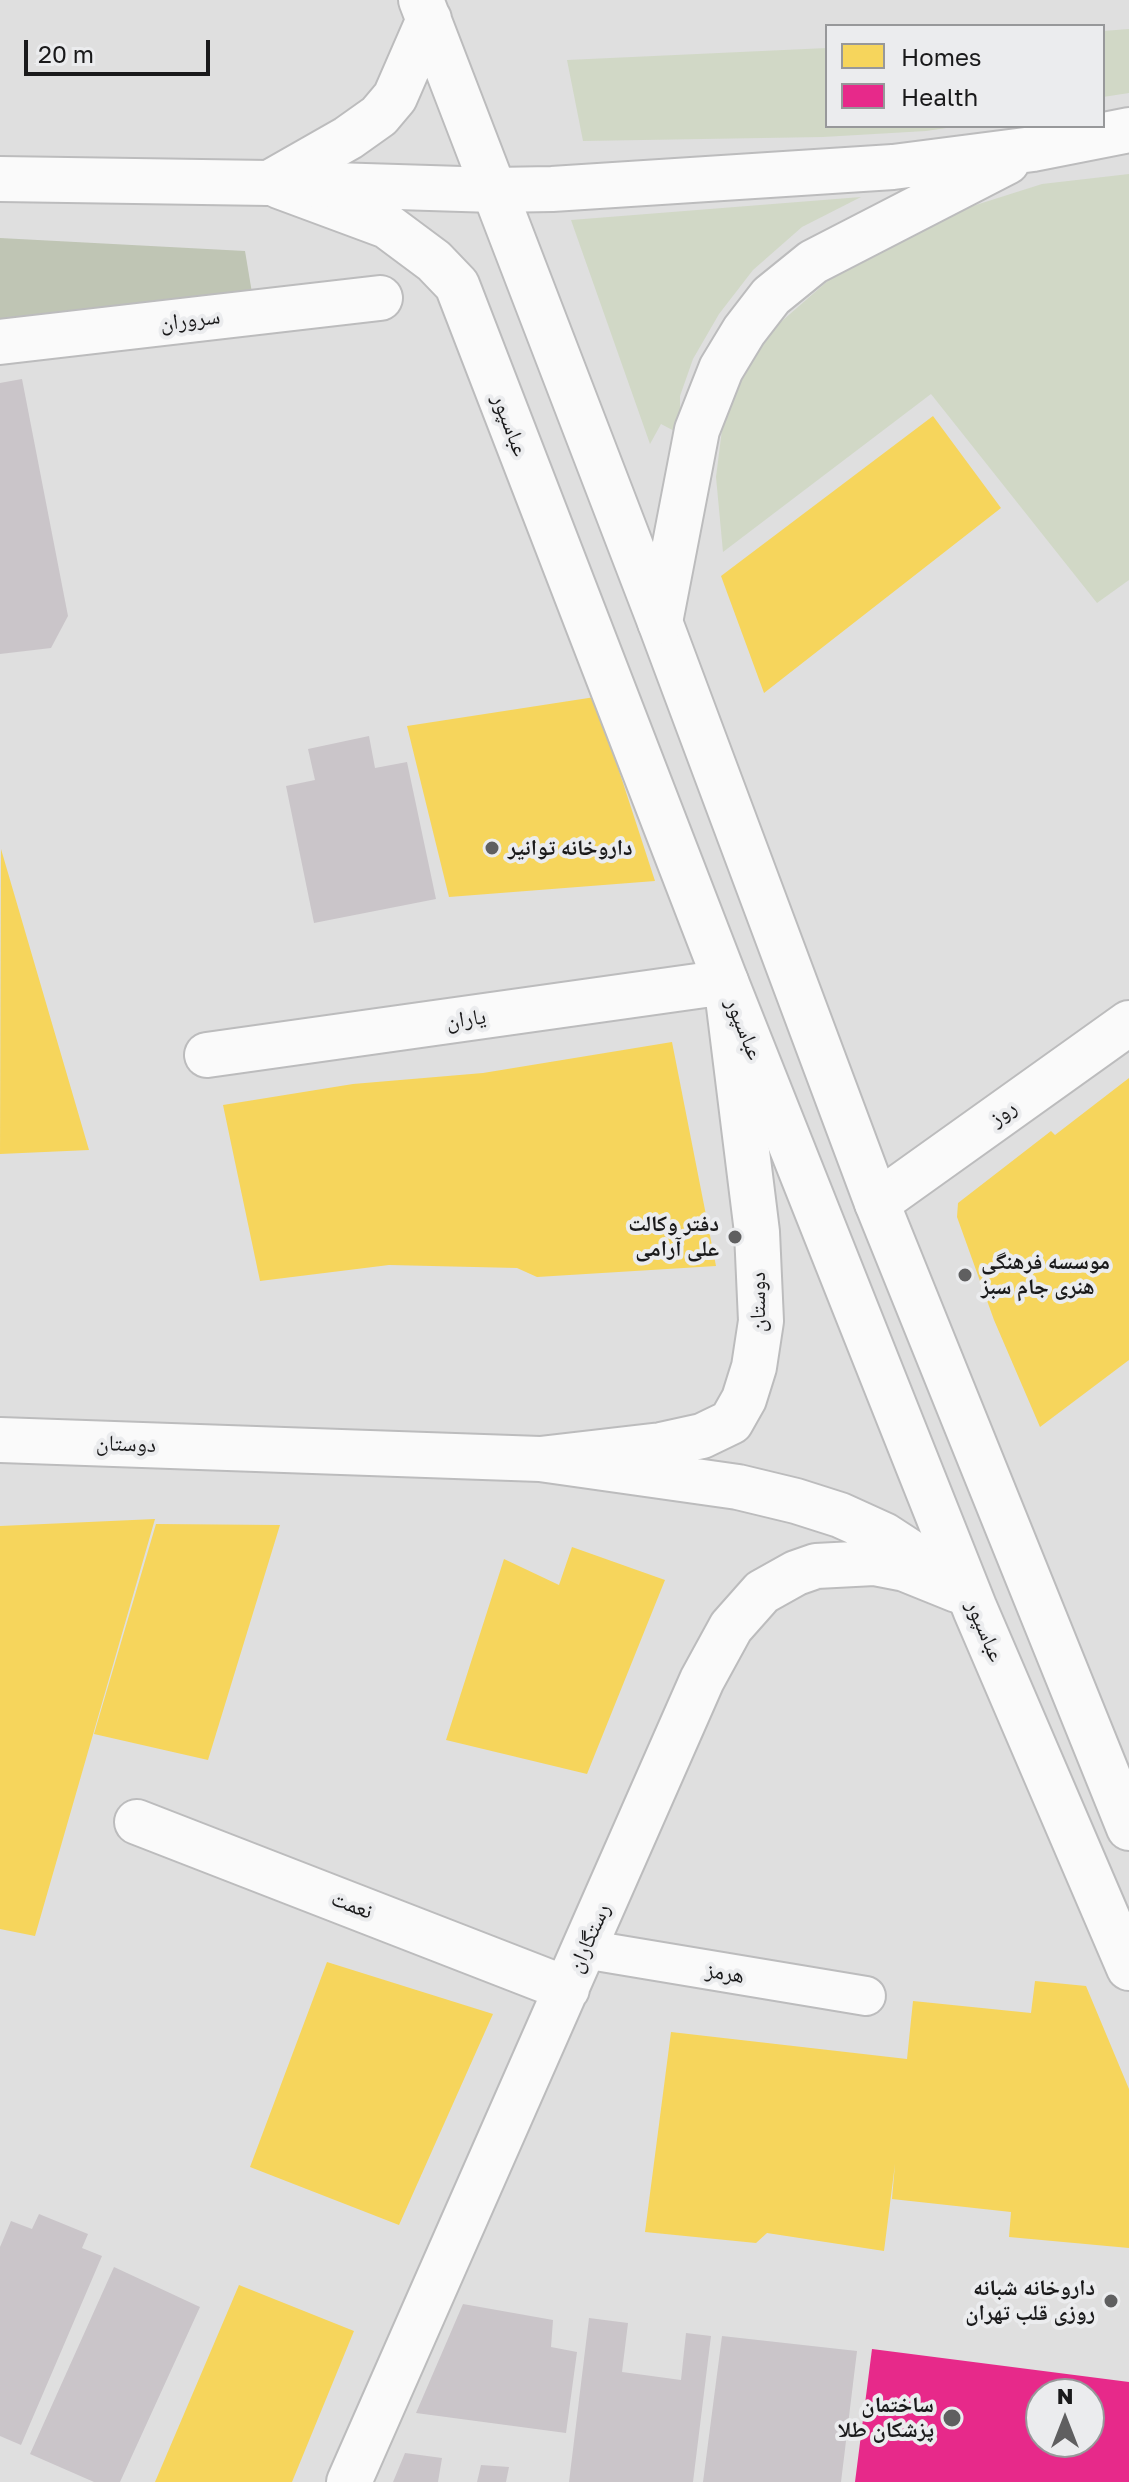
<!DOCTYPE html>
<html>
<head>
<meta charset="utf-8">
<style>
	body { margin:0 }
	#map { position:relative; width:1129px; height:2482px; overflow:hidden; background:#dfdfdf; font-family:"Golos Text",sans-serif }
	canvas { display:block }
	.legend { position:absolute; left:825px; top:24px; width:280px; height:104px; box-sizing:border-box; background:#ebecee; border:2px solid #97989a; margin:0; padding:10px 14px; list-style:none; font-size:24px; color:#1a1a1b }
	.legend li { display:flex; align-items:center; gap:16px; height:40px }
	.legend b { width:40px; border:2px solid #97989a }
	.north { position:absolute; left:1025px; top:2378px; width:80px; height:80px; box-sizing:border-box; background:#ebecee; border:2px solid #97989a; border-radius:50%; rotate:0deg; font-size:22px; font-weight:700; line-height:32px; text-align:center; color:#1a1a1b }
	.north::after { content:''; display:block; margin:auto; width:28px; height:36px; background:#5f5f60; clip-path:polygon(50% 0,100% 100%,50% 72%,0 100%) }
	.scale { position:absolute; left:24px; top:40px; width:186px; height:36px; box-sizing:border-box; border:4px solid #1a1a1b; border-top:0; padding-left:10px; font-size:24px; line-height:28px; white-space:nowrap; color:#1a1a1b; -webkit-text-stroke:6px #ebecee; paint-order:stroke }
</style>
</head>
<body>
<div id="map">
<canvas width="1129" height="2482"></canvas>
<ul class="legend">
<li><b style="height:22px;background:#f6d55c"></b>Homes</li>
<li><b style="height:22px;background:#e7298a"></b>Health</li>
</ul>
<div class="north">N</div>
<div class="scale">20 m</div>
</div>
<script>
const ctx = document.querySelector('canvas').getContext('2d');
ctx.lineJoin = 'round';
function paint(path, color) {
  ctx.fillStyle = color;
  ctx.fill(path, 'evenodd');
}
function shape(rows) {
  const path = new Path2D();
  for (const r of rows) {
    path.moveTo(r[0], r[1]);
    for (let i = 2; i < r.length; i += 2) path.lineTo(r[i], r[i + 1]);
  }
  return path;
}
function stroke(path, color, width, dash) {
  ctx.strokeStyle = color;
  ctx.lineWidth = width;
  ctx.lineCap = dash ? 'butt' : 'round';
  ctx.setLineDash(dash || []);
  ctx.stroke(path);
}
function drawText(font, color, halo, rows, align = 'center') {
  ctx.font = font + ' "Golos Text","Noto Naskh Arabic",sans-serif';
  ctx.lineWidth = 8;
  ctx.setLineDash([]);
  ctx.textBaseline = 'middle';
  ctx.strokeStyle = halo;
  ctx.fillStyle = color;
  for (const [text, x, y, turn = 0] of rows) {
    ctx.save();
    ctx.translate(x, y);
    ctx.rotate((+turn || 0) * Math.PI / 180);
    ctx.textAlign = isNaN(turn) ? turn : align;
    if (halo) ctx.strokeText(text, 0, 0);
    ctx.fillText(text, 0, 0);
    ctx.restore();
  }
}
paint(shape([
	[1129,29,1129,93,1103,97,1103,31],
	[827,48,827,126,960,126,926,131,823,137,583,141,567,60],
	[1129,174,1129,580,1097,603,931,394,723,552,716,477,726,398,774,328,839,271,960,210,1042,184],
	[861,197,802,227,753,270,719,314,693,359,680,396,680,434,661,424,650,444,571,220]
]), '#d1d8c6');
paint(shape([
	[0,238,245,251,255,311,0,348]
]), '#bfc5b4');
paint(shape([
	[933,416,1001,508,764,693,721,576],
	[595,697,655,881,449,897,407,726],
	[1,849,89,1150,0,1154],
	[672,1042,716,1266,537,1277,517,1268,389,1265,260,1281,223,1105,353,1084,483,1073],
	[1129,1078,1129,1360,1040,1427,994,1320,957,1217,958,1203,1051,1131,1055,1135],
	[155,1519,35,1936,0,1929,0,1526],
	[156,1524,280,1525,208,1760,94,1734],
	[572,1547,665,1580,587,1774,446,1740,504,1559,559,1585],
	[327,1962,493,2014,399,2225,250,2167],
	[1035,1981,1086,1986,1129,2089,1129,2248,1009,2237,1011,2212,892,2199,895,2164,884,2251,767,2233,756,2243,645,2232,671,2032,907,2059,913,2001,1031,2013],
	[239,2285,354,2331,292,2482,155,2482]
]), '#f6d55c');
paint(shape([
	[872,2349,1129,2382,1129,2482,855,2482],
	[1041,2394,1089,2394,1089,2442,1041,2442]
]), '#e7298a');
paint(shape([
	[22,379,68,616,51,648,0,654,0,383],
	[369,736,375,768,407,762,436,899,314,923,286,786,315,780,308,749],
	[39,2214,88,2234,82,2248,102,2256,21,2445,0,2436,0,2247,11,2221,32,2229],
	[114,2267,200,2307,120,2482,94,2482,30,2454],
	[463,2304,553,2320,551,2347,577,2352,566,2433,416,2413],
	[589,2318,628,2323,622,2372,681,2380,686,2333,711,2336,693,2482,569,2482],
	[722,2336,857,2351,841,2482,703,2482],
	[405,2453,442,2458,438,2482,393,2482],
	[481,2465,509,2467,506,2482,477,2482]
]), '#cac5c9');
const service = shape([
	[584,1949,866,1996]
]);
const minor = shape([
	[0,342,380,298],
	[207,1055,726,982,757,1232,761,1321,754,1367,744,1399,731,1422,702,1436,661,1445,540,1459],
	[877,1203,1129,1023],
	[0,1440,540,1459,738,1487,796,1501,840,1515,884,1535,927,1563],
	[137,1822,567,1989],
	[349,2482,702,1680,731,1627,762,1592,796,1573,816,1566,874,1563,905,1569,957,1590]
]);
const secondary = shape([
	[421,0,660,622,877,1203,1129,1828],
	[269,183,348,138,379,116,395,97,429,19],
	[279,186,387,226,434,261,457,285,726,982,975,1609,1129,1968]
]);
const trunk = shape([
	[0,179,269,183,494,190,552,189,893,167,1033,149,1129,130],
	[660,622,697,430,721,369,744,331,771,296,813,262,1007,162]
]);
stroke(service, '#bcbcbd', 42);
stroke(minor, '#bcbcbd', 48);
stroke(secondary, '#bcbcbd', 48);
stroke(trunk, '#bcbcbd', 48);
stroke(service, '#fafafa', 38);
stroke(minor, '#fafafa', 44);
stroke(secondary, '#fafafa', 44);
stroke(trunk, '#fafafa', 44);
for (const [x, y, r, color] of [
	[492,848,8,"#5f5f60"],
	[735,1237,8,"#5f5f60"],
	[965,1275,8,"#5f5f60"],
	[1111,2301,8,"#5f5f60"],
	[952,2418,10,"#5f5f60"]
]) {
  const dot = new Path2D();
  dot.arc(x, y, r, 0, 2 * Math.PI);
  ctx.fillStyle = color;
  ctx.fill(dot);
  stroke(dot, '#ebecee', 3);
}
drawText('22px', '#1a1a1b', '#ebecee', [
	["سروران",190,320,-7],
	["عباسپور",510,425,69],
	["یاران",466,1019,-8],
	["عباسپور",744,1029,68],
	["روز",1003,1113,-36],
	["دوستان",758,1302,-90],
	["دوستان",126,1444,2],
	["عباسپور",985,1631,67],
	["نعمت",352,1905,21],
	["رستگاران",589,1938,-66],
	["هرمز",725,1973,9]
]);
drawText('bold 22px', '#1a1a1b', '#ebecee', [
	["داروخانه توانیر",508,848,"left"],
	["دفتر وکالت",719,1224],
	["علی آرامی",719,1249],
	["موسسه فرهنگی",981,1262,"left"],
	["هنری جام سبز",981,1287,"left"],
	["داروخانه شبانه",1095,2288],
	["روزی قلب تهران",1095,2313],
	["ساختمان",934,2405],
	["پزشکان طلا",934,2430]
], 'right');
</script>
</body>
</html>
